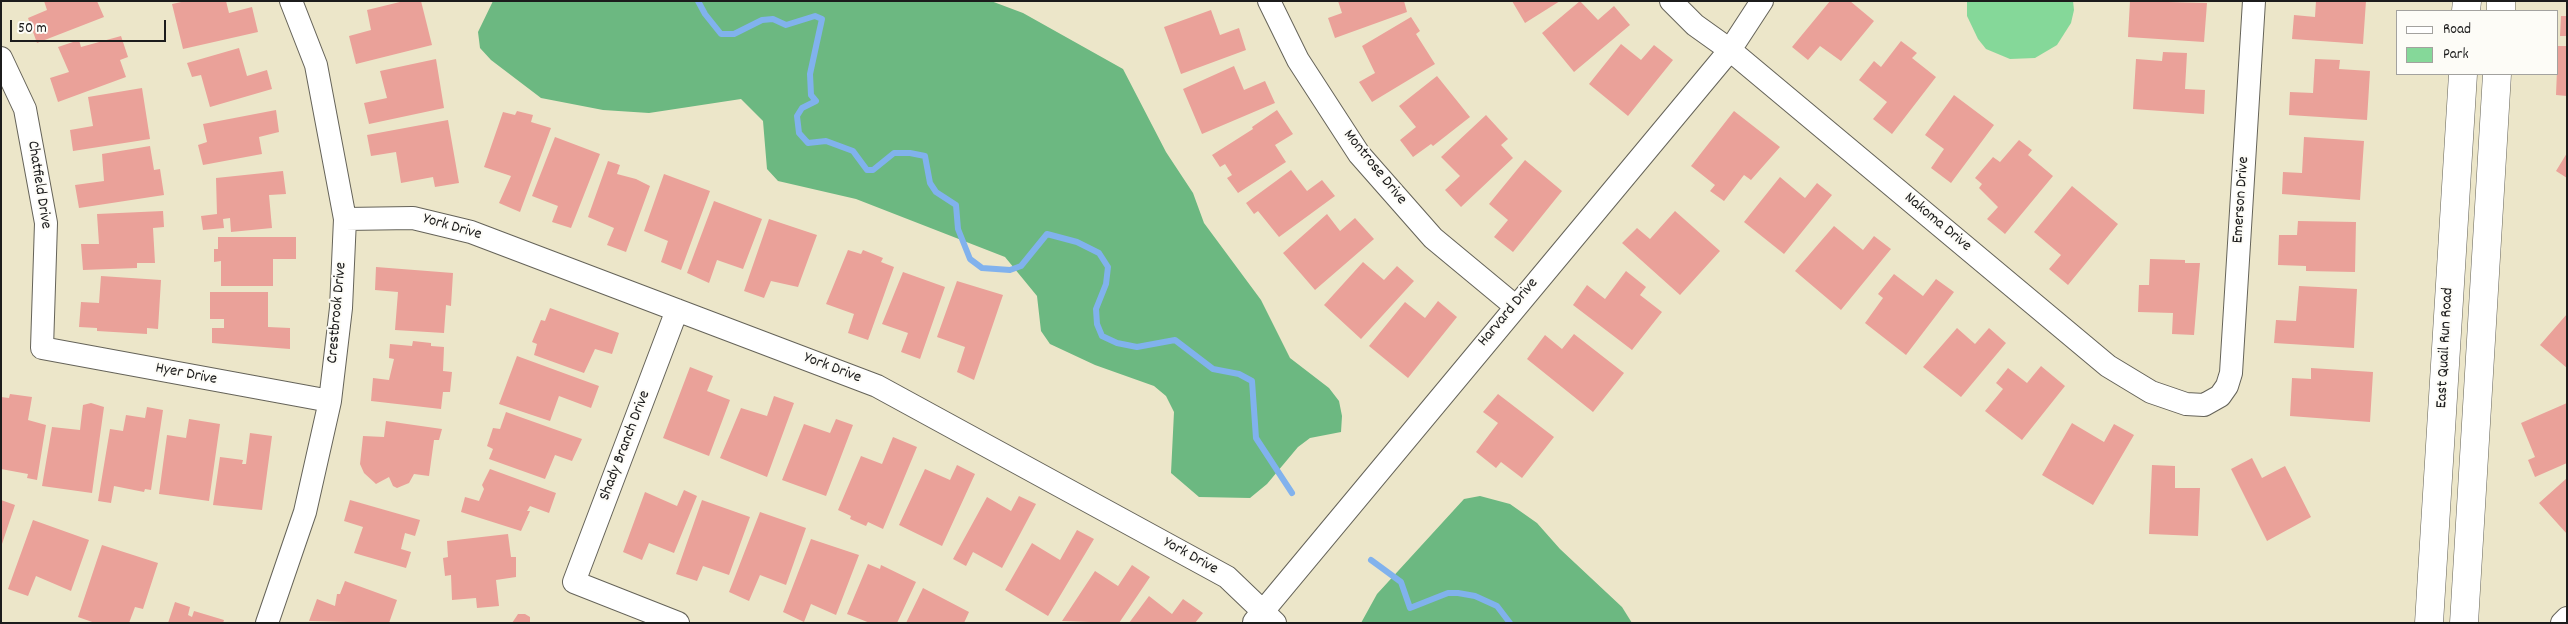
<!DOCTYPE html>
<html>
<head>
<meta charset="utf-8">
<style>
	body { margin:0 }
	#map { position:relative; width:2568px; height:624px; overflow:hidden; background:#ece6c9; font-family:Dekko,sans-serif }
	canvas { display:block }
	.frame { position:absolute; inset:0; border:2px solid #1c1c1c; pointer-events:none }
	.legend { position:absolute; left:2396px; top:10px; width:162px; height:65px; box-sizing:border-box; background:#fdfcf7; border:1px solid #a3a29f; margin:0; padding:6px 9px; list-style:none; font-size:15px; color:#1c1c1c }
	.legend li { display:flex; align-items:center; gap:10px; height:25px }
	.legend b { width:25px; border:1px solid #a3a29f }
	.scale { position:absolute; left:10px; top:20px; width:156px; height:22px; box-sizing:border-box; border:2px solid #1c1c1c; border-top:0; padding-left:6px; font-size:15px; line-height:18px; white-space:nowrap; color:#1c1c1c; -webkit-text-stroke:4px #fdfcf7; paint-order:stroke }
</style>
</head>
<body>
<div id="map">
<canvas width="2568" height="624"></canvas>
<div class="frame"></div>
<ul class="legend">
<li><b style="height:6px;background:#fff"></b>Road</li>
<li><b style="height:14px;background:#85d899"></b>Park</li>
</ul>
<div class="scale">50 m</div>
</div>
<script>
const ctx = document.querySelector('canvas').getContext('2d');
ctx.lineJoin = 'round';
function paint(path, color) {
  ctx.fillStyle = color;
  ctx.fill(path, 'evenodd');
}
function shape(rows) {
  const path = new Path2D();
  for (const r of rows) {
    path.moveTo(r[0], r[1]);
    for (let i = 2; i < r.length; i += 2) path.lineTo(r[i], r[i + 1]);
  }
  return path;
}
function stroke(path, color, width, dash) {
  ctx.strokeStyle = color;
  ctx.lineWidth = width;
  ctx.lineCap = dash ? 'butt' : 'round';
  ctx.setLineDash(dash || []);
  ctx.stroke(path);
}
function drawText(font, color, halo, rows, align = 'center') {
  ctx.font = font + ' Dekko,sans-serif';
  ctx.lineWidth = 4;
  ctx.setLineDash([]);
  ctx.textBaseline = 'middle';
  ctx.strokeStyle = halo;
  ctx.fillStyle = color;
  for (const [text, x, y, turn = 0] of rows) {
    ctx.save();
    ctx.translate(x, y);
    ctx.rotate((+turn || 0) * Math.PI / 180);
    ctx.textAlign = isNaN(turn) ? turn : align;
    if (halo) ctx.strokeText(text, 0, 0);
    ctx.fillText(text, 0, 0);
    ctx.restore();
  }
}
paint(shape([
	[1967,1,2073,1,2074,10,2071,23,2057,45,2035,58,2010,59,1986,49,1978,39,1967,16]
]), '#85d899');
paint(shape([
	[493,1,991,1,1023,13,1123,69,1166,152,1193,193,1204,223,1261,300,1290,358,1329,388,1339,401,1342,416,1341,432,1310,438,1298,447,1267,484,1250,498,1199,497,1171,473,1174,412,1166,396,1154,386,1095,365,1050,344,1041,331,1037,296,1005,257,856,199,778,181,767,169,763,121,741,99,649,113,603,110,541,98,491,60,480,48,478,32],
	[1480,496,1510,504,1537,523,1560,549,1622,607,1632,623,1361,623,1377,594,1464,499]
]), '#6cb881');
stroke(shape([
	[698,1,705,14,721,34,734,34,762,20,773,19,786,25,815,16,822,19,810,74,811,95,816,101,802,108,797,116,799,133,808,143,826,141,853,151,867,170,873,170,894,153,910,153,925,156,930,183,936,192,956,205,958,229,970,259,982,268,1010,270,1021,266,1047,234,1077,242,1099,253,1108,267,1106,284,1096,309,1097,324,1102,336,1117,343,1137,347,1175,340,1213,369,1239,374,1252,381,1256,438,1292,493],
	[1371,560,1401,582,1410,608,1448,593,1458,593,1475,596,1497,606,1510,623]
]), '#81b2ed', 6);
paint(shape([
	[44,1,97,1,104,17,37,43,28,18,47,10],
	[186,1,226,1,229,13,252,7,258,32,183,49,172,4],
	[404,1,421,1,432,45,356,64,349,36,371,30,367,10],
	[1338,1,1404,1,1407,12,1335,38,1328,18,1342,13],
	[1512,1,1560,1,1525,23],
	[1580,1,1598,20,1614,6,1630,25,1574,72,1542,33],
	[1830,1,1850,1,1874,21,1841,61,1820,46,1808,60,1792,47],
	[2130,1,2207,3,2204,42,2128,37],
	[2316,1,2366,1,2363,44,2292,39,2294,15,2315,17],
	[1211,10,1220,35,1239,28,1246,50,1181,74,1164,27],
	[2561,16,2567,16,2567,36,2560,36],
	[1411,17,1420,31,1416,34,1435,64,1372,102,1359,82,1375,73,1362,46],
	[121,36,128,57,120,60,126,77,58,102,50,78,69,72,58,47,79,40,81,47],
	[1901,41,1917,53,1912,58,1936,77,1892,134,1873,119,1887,102,1859,80,1874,61,1881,67],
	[1621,44,1641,60,1654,45,1673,60,1628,116,1589,84],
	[2558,46,2567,46,2567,96,2556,95],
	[239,48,247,76,267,70,272,89,210,107,201,75,192,77,187,63],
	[2163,52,2187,53,2185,89,2205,90,2204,114,2133,109,2136,59,2162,61],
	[436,59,444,108,369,124,364,103,387,98,380,71],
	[2315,59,2340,60,2339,69,2370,71,2367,120,2289,115,2290,92,2313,93],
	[1234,66,1244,90,1265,81,1275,103,1202,134,1183,89],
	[1437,76,1470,117,1433,146,1431,144,1413,157,1400,140,1416,127,1399,106],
	[142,88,150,139,73,151,70,130,93,126,88,97],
	[1954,95,1994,125,1951,183,1931,168,1944,149,1925,135],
	[276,110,279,132,259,137,262,154,203,165,198,145,207,142,203,124],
	[1277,110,1293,134,1275,145,1286,162,1238,193,1227,178,1232,175,1225,164,1220,167,1212,155,1253,129,1252,127],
	[517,111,533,115,531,122,551,128,520,212,499,203,511,176,484,167,503,112,515,115],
	[1734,111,1780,147,1751,180,1744,175,1724,201,1710,191,1715,185,1691,166],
	[1486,115,1508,139,1501,145,1513,158,1461,207,1445,190,1460,176,1441,157],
	[448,120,459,183,435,187,433,177,401,183,396,152,371,156,367,135],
	[555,137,600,154,571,228,552,222,558,206,532,196],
	[2304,137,2364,141,2360,200,2282,194,2283,172,2302,173],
	[2019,140,2032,150,2028,155,2053,176,2005,234,1987,219,1998,207,1979,188,1982,184,1975,178,1993,157,2000,162],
	[150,146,154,170,160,169,164,195,79,208,75,185,104,181,102,154],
	[2567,153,2567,178,2556,171],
	[1525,160,1562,191,1513,252,1494,237,1508,220,1489,204],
	[608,161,620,165,617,174,636,179,650,186,626,252,607,245,614,228,588,217],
	[1291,170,1307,191,1322,180,1335,196,1279,237,1258,211,1254,214,1246,203],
	[283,171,286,194,269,195,272,228,231,232,230,218,223,219,224,228,203,230,201,216,217,214,216,178],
	[664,174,710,191,681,270,661,262,668,241,644,231],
	[1780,177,1805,198,1817,183,1832,195,1784,254,1744,222],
	[2072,186,2118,224,2068,285,2049,269,2061,255,2034,232],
	[714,201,762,219,743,269,717,260,709,283,687,273],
	[163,211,164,227,153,228,155,263,137,263,137,268,83,270,81,244,99,244,97,214],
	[1675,211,1720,251,1680,295,1622,243,1637,228,1650,239],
	[1327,214,1340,231,1355,218,1374,239,1315,290,1283,253],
	[769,219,817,235,798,287,771,281,764,298,744,291],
	[2298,221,2356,222,2355,272,2306,271,2306,266,2278,265,2279,235,2297,235],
	[1834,226,1863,250,1874,236,1891,249,1841,310,1795,271],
	[218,237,296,237,296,259,273,259,273,286,221,286,221,261,214,262,214,249,218,249],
	[848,250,861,254,863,250,883,258,881,262,894,267,868,340,848,333,854,314,826,304],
	[2150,259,2185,260,2185,263,2200,263,2194,335,2172,334,2173,313,2138,312,2139,285,2149,285],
	[1363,262,1384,280,1397,266,1414,281,1361,339,1324,305],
	[376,267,453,273,451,306,446,305,444,333,395,330,398,292,375,290],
	[1626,271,1646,287,1640,295,1662,312,1632,350,1573,305,1587,285,1605,299],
	[903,272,945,287,920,359,901,352,908,333,882,324],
	[1894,274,1923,296,1936,279,1954,292,1906,355,1865,323,1883,298,1878,294],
	[101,276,161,280,158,329,147,328,147,334,97,331,97,328,79,327,81,302,99,303],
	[957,281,1003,295,974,380,957,372,965,347,937,337],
	[2299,286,2357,289,2354,348,2274,343,2276,320,2296,321],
	[210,292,268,292,268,327,290,328,290,349,212,343,212,328,224,328,224,319,210,319],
	[1438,301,1457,317,1408,378,1369,346,1405,302,1425,318],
	[550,308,619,333,612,354,595,349,584,373,534,355,537,344,532,342,541,320,545,321],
	[2567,314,2567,368,2540,345],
	[1957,328,1975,344,1989,328,2006,343,1961,397,1923,367],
	[1574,334,1624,373,1593,412,1527,359,1545,335,1562,349],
	[413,341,431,343,431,346,444,347,443,371,452,372,450,392,443,392,441,409,371,401,373,378,389,380,394,359,389,358,390,344,412,346],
	[517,356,599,386,591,408,559,396,550,421,499,404],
	[2041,366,2065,386,2022,440,1985,411,2003,389,1996,383,2008,368,2027,383],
	[690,367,713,376,707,391,730,400,709,456,663,438],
	[2311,368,2373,372,2370,422,2290,416,2292,378,2311,379],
	[10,394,32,397,28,420,46,425,37,480,27,478,28,474,1,469,1,397,9,398],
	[1498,394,1554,437,1522,478,1501,462,1496,468,1476,452,1498,423,1483,412],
	[774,396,794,403,767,477,720,458,741,408,767,416],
	[91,403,104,407,92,493,42,486,52,427,80,430,83,405],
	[2567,403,2567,463,2535,477,2528,460,2535,457,2521,423],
	[147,407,163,410,151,490,145,489,144,492,114,486,111,503,98,501,110,429,123,431,126,415,145,418],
	[506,412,582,439,572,461,555,455,545,479,489,459,493,449,487,446,493,428,500,429],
	[189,419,220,424,209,501,159,494,167,435,186,438],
	[836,419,853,425,826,496,782,480,804,424,830,433],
	[386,421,442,429,439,440,434,440,429,476,414,474,409,483,397,488,393,486,389,477,376,484,364,473,360,464,363,436,384,437],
	[2072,423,2104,442,2114,424,2134,435,2093,505,2042,475],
	[250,433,272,436,262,510,213,505,220,457,243,460,242,464,246,464],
	[893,437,917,447,883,529,868,522,866,526,850,519,851,516,838,510,861,456,882,464],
	[2252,458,2262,478,2285,466,2311,517,2267,541,2231,469],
	[957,465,975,474,942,546,899,525,925,469,950,480],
	[2152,465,2175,466,2175,488,2200,488,2198,536,2149,534],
	[490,469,556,493,549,513,530,506,527,511,530,511,521,531,461,512,465,497,479,501,484,489,482,485],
	[2567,478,2567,534,2539,503],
	[684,490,697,496,674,553,649,543,642,560,623,552,645,492,677,506],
	[1019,496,1036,504,1002,568,973,552,966,566,953,559,987,497,1011,511],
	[1,500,15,505,2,544,1,544],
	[350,500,420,520,415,536,405,533,401,549,411,552,406,568,354,553,363,527,344,521],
	[702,500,750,517,729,575,703,566,697,581,676,574],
	[760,512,806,528,786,585,760,575,749,601,729,592],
	[33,520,89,540,71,591,36,576,28,596,8,589],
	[1077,530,1094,539,1048,616,1005,590,1032,543,1060,560],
	[508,534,511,557,516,557,516,577,496,580,499,606,477,608,476,598,452,600,451,575,445,576,443,558,448,557,447,541],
	[811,539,859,555,836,615,811,604,804,622,783,612],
	[102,545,158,563,143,609,135,607,129,623,95,623,78,617],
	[868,564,880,569,881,565,916,582,897,623,870,623,847,614],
	[1132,565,1150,577,1119,623,1062,621,1095,571,1118,586],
	[345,581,397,600,389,623,309,621,317,599,335,606,337,594,340,594],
	[923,588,969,612,964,623,906,623],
	[1149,596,1172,614,1183,599,1203,613,1195,623,1129,623],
	[175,602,190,607,188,615,192,617,194,611,224,620,223,623,168,623],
	[518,614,525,614,530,617,530,623,512,623]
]), '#eaa199');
const street = shape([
	[1269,1,1298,60,1359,154,1433,238,1515,306],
	[1671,1,1695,25,1730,50,2108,366,2151,392,2186,404,2204,405,2220,396,2227,386,2231,373,2254,1],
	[1,58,25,109,46,223,42,348,330,401],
	[345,219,413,218,471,232,877,386,1227,577,1275,623],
	[677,310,574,582,678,623],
	[1254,622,1730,50,1762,1],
	[267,623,305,512,330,401,341,308,345,219,316,65,291,1],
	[2562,623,2567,618]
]);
const secondary = shape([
	[2466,11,2467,1],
	[2501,11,2501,1],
	[2429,623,2463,74],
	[2464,623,2497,74]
]);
stroke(street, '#656359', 24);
stroke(secondary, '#656359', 29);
stroke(street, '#fff', 22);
stroke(secondary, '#fff', 28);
drawText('16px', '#1c1c1c', '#fdfcf7', [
	["Montrose Drive",1374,168,51],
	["Chatfield Drive",38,185,81],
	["Emerson Drive",2242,200,-86],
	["Nakoma Drive",1937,223,40],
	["York Drive",452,228,16],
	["Crestbrook Drive",338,313,-85],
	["Harvard Drive",1509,313,-50],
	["East Quail Run Road",2446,348,-87],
	["York Drive",832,369,21],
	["Hyer Drive",186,375,11],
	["Shady Branch Drive",626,446,-69],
	["York Drive",1190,557,29]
]);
</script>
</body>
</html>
